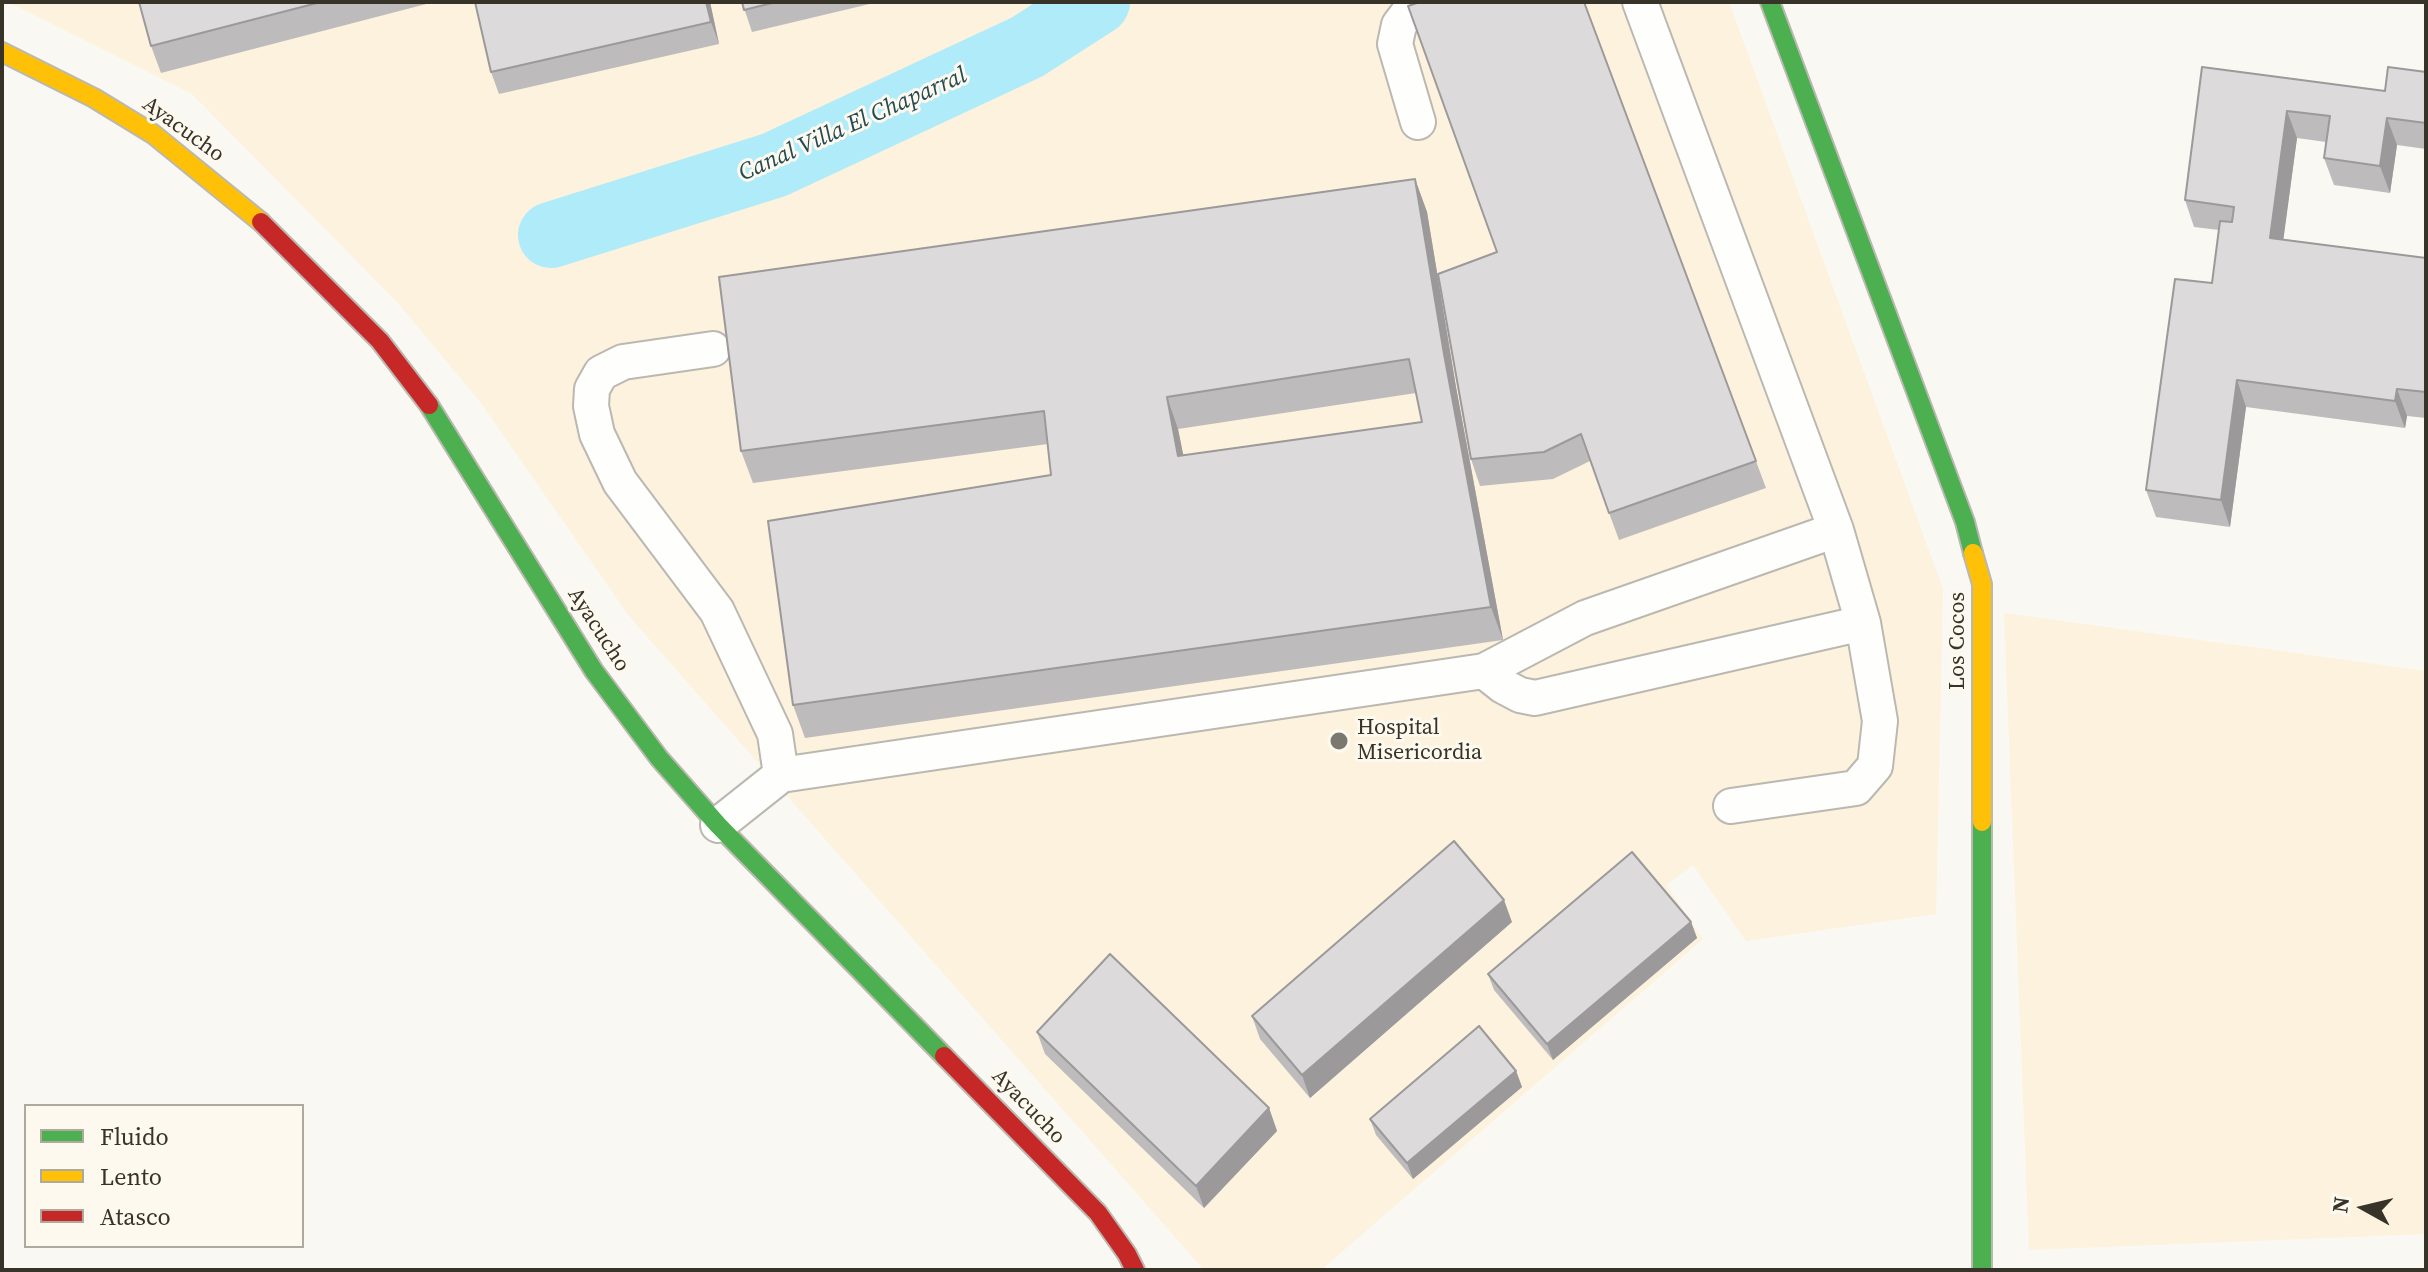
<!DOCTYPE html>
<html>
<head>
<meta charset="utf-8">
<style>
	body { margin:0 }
	#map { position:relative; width:2428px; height:1272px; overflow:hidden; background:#faf8f2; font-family:"Source Serif 4",serif }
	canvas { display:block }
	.frame { position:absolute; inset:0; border:4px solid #373329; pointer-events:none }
	.legend { position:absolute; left:24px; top:1104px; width:280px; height:144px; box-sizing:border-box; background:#fef9ef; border:2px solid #aeaaa0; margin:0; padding:10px 14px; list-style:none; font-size:24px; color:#373329 }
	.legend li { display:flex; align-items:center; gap:16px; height:40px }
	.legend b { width:40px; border:2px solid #aeaaa0 }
	.north { position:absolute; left:2324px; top:1168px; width:80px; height:80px; -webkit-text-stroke:6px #fef9ef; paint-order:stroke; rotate:278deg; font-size:22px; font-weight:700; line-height:32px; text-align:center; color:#373329 }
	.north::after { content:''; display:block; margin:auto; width:28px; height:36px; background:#373329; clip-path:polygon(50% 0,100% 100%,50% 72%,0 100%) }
</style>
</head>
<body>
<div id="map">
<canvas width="2428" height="1272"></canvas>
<div class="frame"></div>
<ul class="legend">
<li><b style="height:10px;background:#4caf50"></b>Fluido</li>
<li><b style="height:10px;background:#ffc107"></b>Lento</li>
<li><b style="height:10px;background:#c62828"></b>Atasco</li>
</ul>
<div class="north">N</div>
</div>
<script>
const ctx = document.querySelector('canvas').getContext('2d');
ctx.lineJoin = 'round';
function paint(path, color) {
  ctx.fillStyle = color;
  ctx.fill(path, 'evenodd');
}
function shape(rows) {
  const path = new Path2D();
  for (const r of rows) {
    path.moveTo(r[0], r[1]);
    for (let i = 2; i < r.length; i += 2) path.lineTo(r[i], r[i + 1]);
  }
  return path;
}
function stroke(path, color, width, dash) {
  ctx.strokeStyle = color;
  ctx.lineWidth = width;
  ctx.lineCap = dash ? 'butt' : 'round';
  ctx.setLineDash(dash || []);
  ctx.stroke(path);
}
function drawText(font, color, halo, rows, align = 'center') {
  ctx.font = font + ' "Source Serif 4",serif';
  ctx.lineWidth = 6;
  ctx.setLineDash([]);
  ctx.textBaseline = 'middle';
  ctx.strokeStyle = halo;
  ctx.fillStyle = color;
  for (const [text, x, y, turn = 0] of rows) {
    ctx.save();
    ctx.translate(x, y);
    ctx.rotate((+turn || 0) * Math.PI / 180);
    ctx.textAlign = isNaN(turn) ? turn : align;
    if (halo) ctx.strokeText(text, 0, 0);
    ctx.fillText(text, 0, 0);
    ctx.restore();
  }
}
paint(shape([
	[8,2,1729,2,1943,589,1936,914,1746,941,1693,865,1666,885,1703,939,1321,1270,1204,1270,629,616,481,403,398,303,192,94],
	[2004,613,2426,671,2426,1234,2029,1250]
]), '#fcf2de');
stroke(shape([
	[551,235,774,165,1027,47,1097,2]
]), '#afebf8', 66);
const lane = shape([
	[1418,122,1395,44,1399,25,1412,8,1428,2],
	[713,349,623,362,601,373,592,389,591,406,597,434,620,482,717,611,775,734,781,775],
	[1484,671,1503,686,1520,695,1535,698,1863,623],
	[1731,806,1856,788,1875,766,1880,721,1863,623,1836,530],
	[718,825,781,775,1484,671,1585,618,1836,530,1640,2]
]);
const fast = shape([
	[1770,2,1965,522,1973,553],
	[429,405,594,671,659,758,718,825,944,1056],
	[1982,822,1982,1270]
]);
const slow = shape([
	[2,52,94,98,153,134,261,222],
	[1973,553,1982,584,1982,822]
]);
const jam = shape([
	[261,222,380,341,429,405],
	[944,1056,1098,1213,1127,1254,1135,1270]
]);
stroke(lane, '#bbb8b1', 38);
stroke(fast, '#bbb8b1', 22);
stroke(slow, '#bbb8b1', 22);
stroke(jam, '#bbb8b1', 22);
stroke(lane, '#fefefd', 34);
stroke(fast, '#4caf50', 18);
stroke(slow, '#ffc107', 18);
stroke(jam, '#c62828', 18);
paint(shape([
	[139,2,434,2,161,73,151,46],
	[475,2,710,2,719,44,499,94,491,72],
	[742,2,878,2,752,32],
	[1584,2,1766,488,1619,540,1590,461,1553,479,1480,486,1471,459,1497,252],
	[2202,67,2385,91,2426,72,2426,149,2397,145,2390,193,2334,185,2324,158,2326,142,2297,138,2283,239,2426,258,2426,418,2407,416,2405,428,2246,407,2230,527,2156,517,2146,490,2212,283,2219,230,2194,227,2185,200],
	[1415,179,1427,212,1456,387,1503,640,805,738,793,705,1051,475,1048,444,753,483,741,451],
	[1416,393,1422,422,1183,455,1178,429],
	[1512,922,1310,1098,1260,1039,1252,1016],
	[1691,922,1697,938,1553,1060,1494,990,1488,974],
	[1037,1032,1269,1108,1277,1131,1204,1208,1045,1054],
	[1516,1071,1522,1087,1413,1179,1376,1135,1370,1119]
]), '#bebbbc');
paint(shape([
	[706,2,710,2,719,44,711,22],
	[2287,111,2297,138,2280,265,2270,238],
	[2387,118,2397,145,2390,193,2380,166],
	[1415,179,1427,212,1456,387,1503,640,1491,607,1444,354],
	[2237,380,2246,407,2230,527,2221,500],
	[2397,389,2407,416,2405,428,2395,401],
	[1167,397,1178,429,1190,488,1178,456],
	[1504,900,1512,922,1310,1098,1302,1075],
	[1691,922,1697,938,1553,1060,1547,1044],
	[1516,1071,1522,1087,1413,1179,1407,1163],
	[1269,1108,1277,1131,1204,1208,1196,1186]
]), '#9b9999');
const building = shape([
	[139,2,321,2,151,46,139,2],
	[475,2,706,2,711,22,491,72,475,2],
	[742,2,776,2,744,10,742,2],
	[1420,2,1584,2,1756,461,1609,513,1581,434,1544,452,1471,459,1438,274,1497,252,1408,6,1420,2],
	[2202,67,2385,91,2388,67,2426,72,2426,123,2387,118,2380,166,2324,158,2330,116,2287,111,2270,238,2426,258,2426,392,2397,389,2395,401,2237,380,2221,500,2146,490,2175,279,2212,283,2220,221,2232,222,2234,207,2185,200,2202,67],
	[1415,179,1444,354,1491,607,793,705,768,521,1051,475,1044,411,741,451,719,277,1415,179],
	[1409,359,1422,422,1178,456,1167,397,1409,359],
	[1454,841,1504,900,1302,1075,1252,1016,1454,841],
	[1632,852,1691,922,1547,1044,1488,974,1632,852],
	[1110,954,1269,1108,1196,1186,1037,1032,1110,954],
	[1479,1026,1516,1071,1407,1163,1370,1119,1479,1026]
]);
paint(building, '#dddadb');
stroke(building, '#9b9999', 2);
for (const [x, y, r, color] of [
	[1339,741,10,"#7b786f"]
]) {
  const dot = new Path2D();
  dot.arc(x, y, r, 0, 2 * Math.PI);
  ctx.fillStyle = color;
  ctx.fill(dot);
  stroke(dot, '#fef9ef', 3);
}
drawText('22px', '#373329', '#fef9ef', [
	["Ayacucho",183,130,36],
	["Ayacucho",598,630,57],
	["Los Cocos",1958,641,-90],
	["Ayacucho",1028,1107,46]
]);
drawText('22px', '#373329', '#fef9ef', [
	["Hospital",1357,728],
	["Misericordia",1357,753]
], 'left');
drawText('italic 24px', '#244b54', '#fef9ef', [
	["Canal Villa El Chaparral",853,125,-24]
]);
</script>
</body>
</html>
